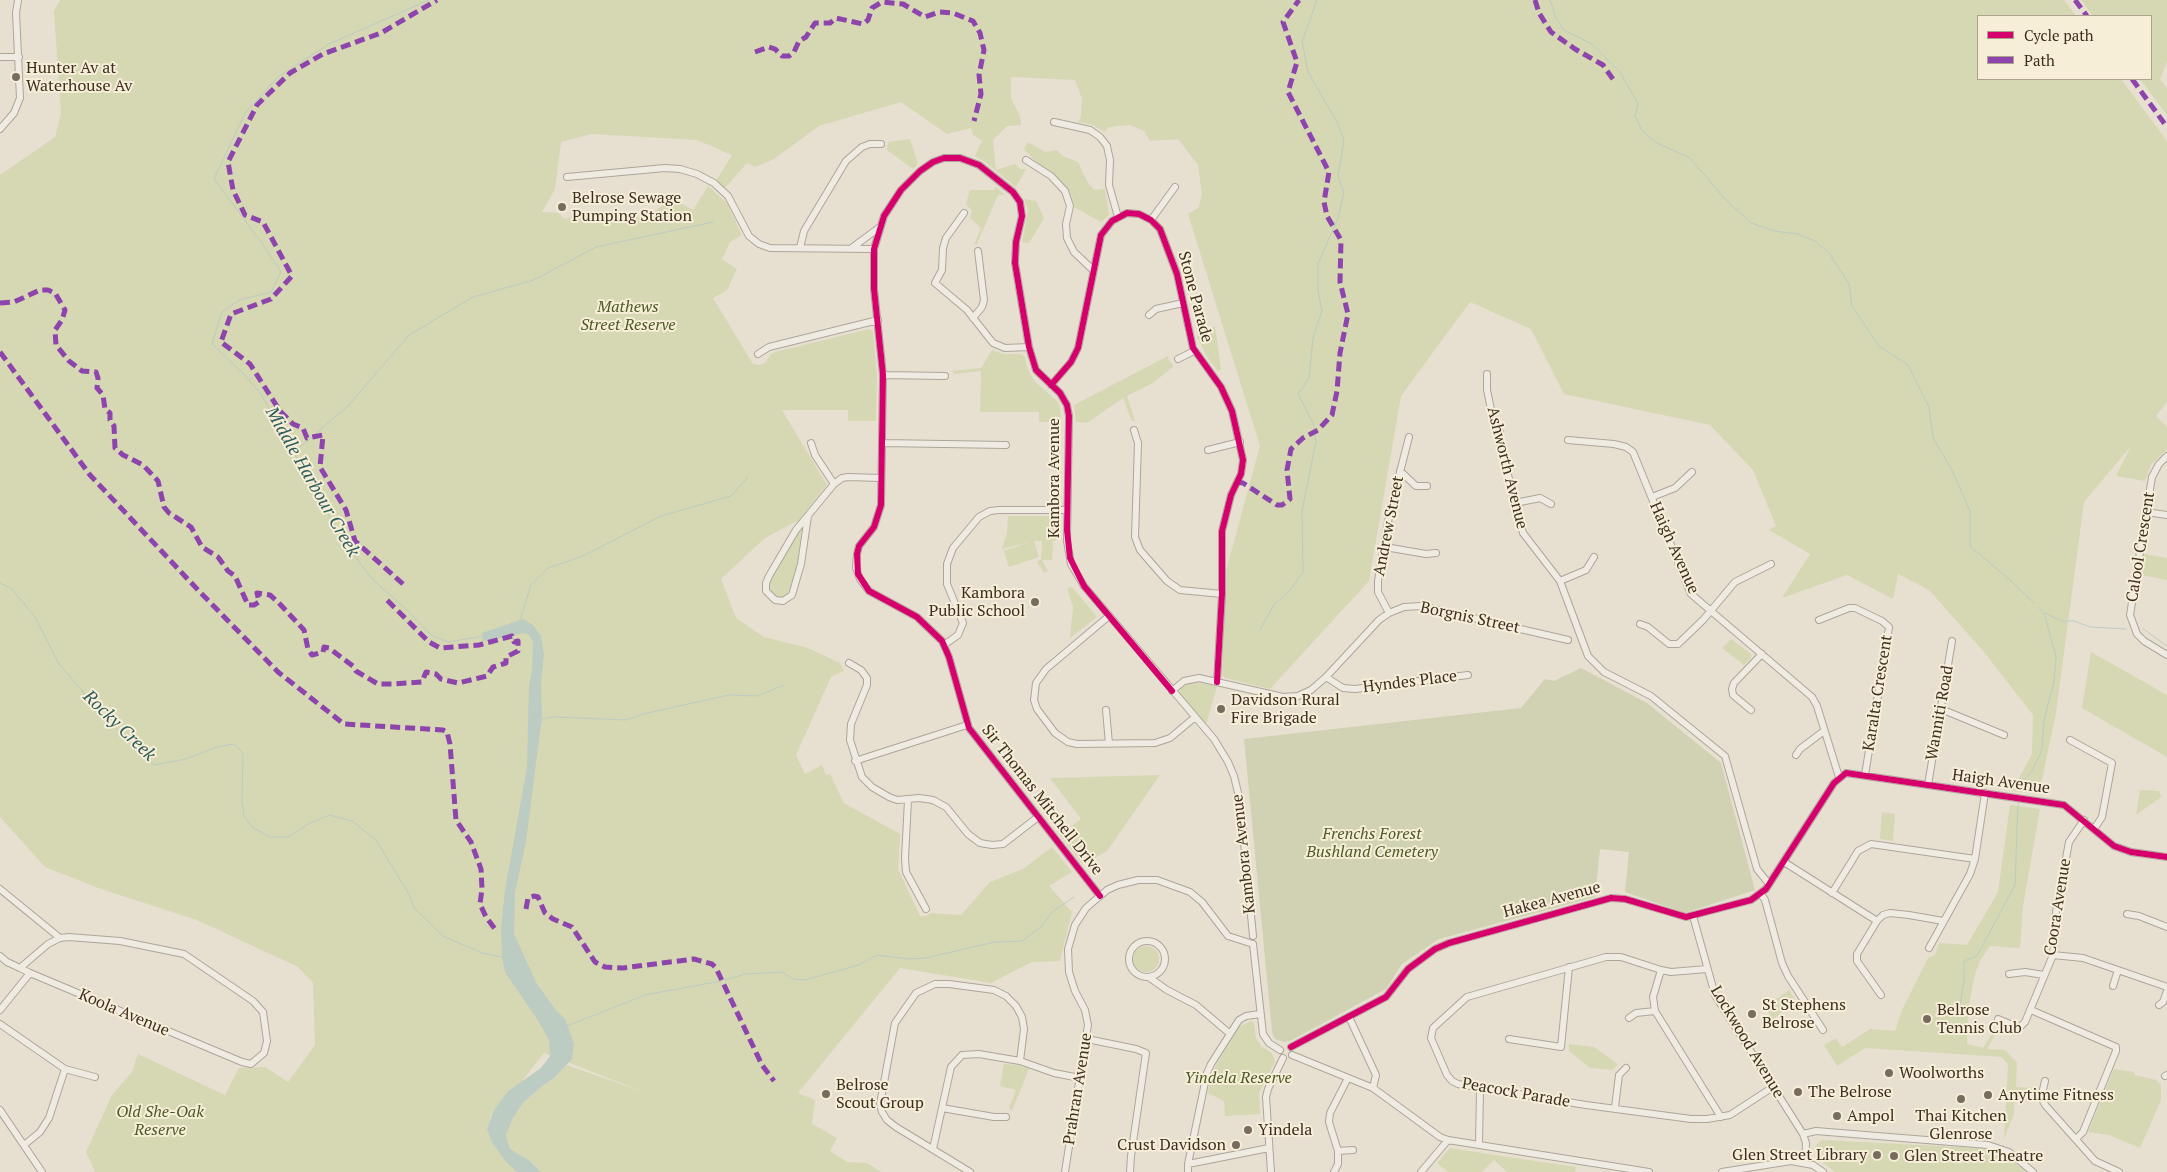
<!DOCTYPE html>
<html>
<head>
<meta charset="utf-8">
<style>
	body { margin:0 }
	#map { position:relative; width:2167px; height:1172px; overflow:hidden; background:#e7e0d1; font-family:"PT Serif",serif }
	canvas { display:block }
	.legend { position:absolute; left:1977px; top:15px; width:175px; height:65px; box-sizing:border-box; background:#f7eed8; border:1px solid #ada18e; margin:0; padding:6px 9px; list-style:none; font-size:15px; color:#3d2e20 }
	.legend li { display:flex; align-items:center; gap:10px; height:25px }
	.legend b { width:25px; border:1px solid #ada18e }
</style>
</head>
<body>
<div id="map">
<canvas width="2167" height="1172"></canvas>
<ul class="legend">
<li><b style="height:6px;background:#d6006c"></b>Cycle path</li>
<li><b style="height:6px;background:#8e44ad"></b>Path</li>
</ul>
</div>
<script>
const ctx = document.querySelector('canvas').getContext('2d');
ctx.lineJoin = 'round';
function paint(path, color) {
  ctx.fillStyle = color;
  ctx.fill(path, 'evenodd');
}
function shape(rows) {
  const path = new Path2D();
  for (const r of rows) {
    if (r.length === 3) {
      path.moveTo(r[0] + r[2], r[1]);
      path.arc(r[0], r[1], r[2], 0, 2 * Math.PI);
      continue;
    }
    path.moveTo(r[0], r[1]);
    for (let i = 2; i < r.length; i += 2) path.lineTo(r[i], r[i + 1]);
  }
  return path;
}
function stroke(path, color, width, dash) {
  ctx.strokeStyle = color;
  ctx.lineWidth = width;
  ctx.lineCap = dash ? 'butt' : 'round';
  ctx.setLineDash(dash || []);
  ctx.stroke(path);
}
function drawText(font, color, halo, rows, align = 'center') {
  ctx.font = font + ' "PT Serif",serif';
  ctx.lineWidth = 4;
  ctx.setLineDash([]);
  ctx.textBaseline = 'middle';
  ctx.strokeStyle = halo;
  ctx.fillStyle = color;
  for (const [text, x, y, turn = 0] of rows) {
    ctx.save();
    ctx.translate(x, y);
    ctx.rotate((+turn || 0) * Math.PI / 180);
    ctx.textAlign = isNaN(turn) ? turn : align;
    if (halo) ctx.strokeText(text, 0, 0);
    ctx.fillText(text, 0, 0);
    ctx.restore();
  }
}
paint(shape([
	[60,0,2064,0,2076,16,1978,16,1978,79,2121,79,2167,141,2167,402,2156,416,2167,427,2167,449,2151,465,2145,481,2116,476,2131,446,2084,502,2056,713,2039,794,2012,791,2032,754,2033,715,1984,652,1929,590,1898,574,1893,599,1847,575,1782,598,1810,554,1769,530,1776,526,1753,470,1710,425,1564,394,1531,329,1470,302,1401,396,1369,581,1270,689,1225,678,1222,675,1226,571,1260,446,1188,214,1198,208,1202,195,1198,165,1178,139,1150,141,1144,131,1130,125,1109,127,1104,132,1093,125,1078,122,1081,117,1082,99,1075,80,1011,77,1011,98,1020,116,1021,125,1007,126,993,140,996,170,1015,164,1020,169,1026,169,1016,187,985,162,975,156,982,141,973,135,971,128,947,134,901,102,819,126,774,159,755,167,747,163,725,188,716,181,732,155,697,140,591,134,561,142,555,189,542,212,558,213,565,219,590,212,644,218,673,199,693,210,708,186,727,203,742,235,730,242,722,259,737,269,727,290,713,298,753,364,760,365,765,363,771,354,775,352,869,329,873,331,877,375,876,421,848,421,848,410,782,410,827,485,799,520,765,538,721,579,736,618,764,637,808,648,840,663,844,671,831,677,796,755,805,774,822,765,826,775,830,774,844,803,900,834,898,869,920,916,926,916,931,913,961,915,990,882,1023,869,1052,847,1072,872,1049,886,1072,912,1060,961,1032,962,991,983,900,968,798,1093,815,1100,812,1124,837,1138,830,1151,847,1162,867,1163,881,1172,541,1172,529,1160,510,1149,506,1135,513,1118,523,1103,541,1087,553,1079,566,1065,647,1093,544,1053,522,1081,508,1091,492,1113,487,1129,492,1143,506,1162,517,1172,95,1172,86,1152,112,1095,132,1072,138,1054,225,1095,239,1068,265,1067,288,1082,315,1045,313,983,298,967,197,920,101,889,45,867,0,817,0,175,55,137,61,114,54,11],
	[2081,0,2167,0,2167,62,2160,79,2167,88,2167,115,2140,79,2151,79,2151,16,2093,16],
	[910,139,918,164,913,169,887,150,888,142],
	[1028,142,1045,152,1057,150,1063,156,1078,162,1087,181,1094,190,1105,189,1109,215,1101,222,1074,207,1072,196,1067,188,1051,172,1036,162,1024,149],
	[996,187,1005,195,998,195,977,244,974,245,981,228,970,218,972,211,966,204,970,190,994,190],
	[1024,199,1036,201,1044,218,1029,243,1022,242,1028,211],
	[1215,326,1221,369,1218,371,1207,357,1197,337],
	[992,350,1003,354,1020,354,1025,357,1027,367,1034,381,1057,401,1060,408,1061,422,1039,422,1039,412,980,412,981,371,954,374,952,371,981,368],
	[1168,356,1169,361,1174,366,1153,383,1127,396,1135,421,1132,421,1123,398,1087,423,1076,422,1074,405],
	[1008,516,1059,516,1056,541,1034,541,1039,557,1009,567,1004,551,1030,542,1002,549,1007,533],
	[800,527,802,529,796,570,788,593,783,598,778,597,771,593,768,588,769,582],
	[1042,541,1053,541,1052,560,1042,560,1048,571,1044,573,1037,562,1041,559],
	[2139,553,2167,558,2167,580,2136,574],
	[1072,587,1097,617,1070,638,1073,607,1067,588],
	[1731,639,1751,654,1751,658,1744,665,1722,648],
	[2091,652,2167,695,2167,757,2082,708],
	[1193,682,1217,686,1206,725,1179,695,1181,687],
	[1160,775,1107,851,1083,865,1060,835,1081,819,1050,778],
	[2140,790,2159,791,2161,797,2136,815],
	[2010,805,2040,809,2023,906,2020,948,1990,946,1980,961,1975,974,1968,1009,1967,1044,1983,1048,1995,1029,1998,1030,1987,1049,2005,1050,2017,1063,2016,1087,2035,1088,2035,1092,2015,1090,2014,1114,2004,1139,2008,1064,2002,1057,1865,1048,1837,1066,1824,1045,1836,1038,1842,1047,1870,1029,1895,1031,1902,1010,1928,958,1935,955,1939,943,1967,945,1998,892],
	[1882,812,1895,814,1893,841,1880,839],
	[1146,959,13],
	[1789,990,1795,999,1773,1020,1765,1007],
	[1251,1021,1254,1023,1256,1038,1261,1046,1272,1053,1275,1062,1259,1093,1260,1114,1225,1116,1224,1101,1208,1093,1212,1072,1239,1027],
	[1569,1044,1594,1047,1618,1064,1613,1070,1590,1068,1569,1051],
	[1004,1064,1018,1065,1029,1069,1012,1111,1009,1108,1016,1090,1000,1086],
	[2114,1069,2134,1072,2134,1075,2156,1080,2161,1085,2161,1100,2140,1148,2109,1135,2088,1132],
	[1822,1140,1979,1148,2005,1155,2027,1172,1835,1172,1817,1158,1815,1146],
	[1450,1148,1521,1159,1576,1167,1575,1172,1507,1172,1494,1160,1482,1172,1448,1172,1437,1163]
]), '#d6d7b3');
paint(shape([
	[1581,668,1647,703,1721,763,1755,890,1685,913,1625,892,1629,852,1600,849,1595,897,1439,939,1402,964,1386,989,1290,1041,1284,1042,1275,1039,1272,1032,1271,1021,1244,739,1521,708,1545,679,1554,681]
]), '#d1d1b3');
paint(shape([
	[523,619,533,625,541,636,544,655,541,683,542,716,526,842,515,892,514,934,537,984,555,1009,565,1019,574,1044,572,1059,553,1079,541,1087,523,1103,513,1118,506,1135,510,1149,529,1160,541,1172,517,1172,506,1162,492,1143,487,1129,494,1110,508,1091,541,1068,550,1056,549,1040,539,1022,505,972,502,957,501,928,505,890,527,767,529,687,532,670,533,642,529,635,524,633,483,641,482,633]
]), '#bcccc2');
stroke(shape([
	[429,0,329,44,278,77,245,113,214,179,261,242,281,272,271,292,239,300,222,312,212,344,244,374,261,394,342,539,372,579,409,612,431,635,448,642,484,636],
	[1550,0,1556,18,1564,30,1592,44,1620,72,1638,104,1635,116,1643,132,1657,143,1690,158,1725,199,1751,223,1774,231,1798,234,1815,241,1830,254,1849,284,1852,306,1879,346,1908,365,1929,407,1933,438,1952,470,1970,511,1970,546,2011,581,2034,603],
	[294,452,348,406,409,335,473,297,534,280,596,247,713,222],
	[0,583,12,589,35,617,59,664,103,715,154,765,186,759,217,747,234,744,243,753,242,800,244,816,252,827,270,837,288,837,310,823,330,815,352,821,376,840,409,894,414,908,443,936,482,953,502,957],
	[2045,613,2061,621,2074,621,2090,627,2126,629],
	[520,620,531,585,548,568,583,556,661,516,731,496,748,477],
	[2142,628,2167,646],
	[1260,630,1273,606,1291,589,1303,572,1302,511,1316,441,1313,423,1298,394,1309,378,1313,338,1322,311,1318,290,1318,264,1338,218,1344,193,1338,176,1344,140,1337,122,1308,72,1302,42,1317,0],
	[541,721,546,718,556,717,626,720,643,714,729,695,757,696,784,685],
	[2020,791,2021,784,2032,771,2042,750,2044,720,2054,682,2056,657,2044,613,2039,608],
	[725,980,745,974,782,972,793,979,805,980,859,965,877,955,909,959,925,958,995,942,1022,941,1042,926,1052,912,1074,897],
	[1958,1019,1964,980,1964,961,1977,956,2015,885,2018,803],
	[567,1026,645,995,721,981]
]), '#bcccc2', 1);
const minor = shape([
	[0,57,19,57],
	[1054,122,1090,130,1100,137,1107,146,1110,160,1109,185,1118,217],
	[0,129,14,113,20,98,16,13,18,0],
	[1026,160,1051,176,1065,191,1070,206,1066,224,1067,238,1074,252,1093,270],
	[567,177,665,168,680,169,697,174,714,183,728,196,749,236,759,244,770,248,874,249],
	[964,213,946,238,943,248,942,270,935,283,967,310,993,343,1005,348,1029,347],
	[1151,220,1175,187],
	[853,247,880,227],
	[800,248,804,231,846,161,862,147,870,144,881,144],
	[1149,315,1156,309,1183,303],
	[973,318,982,307,984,300,978,251],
	[758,354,769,347,878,320],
	[1178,359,1194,351],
	[1487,374,1487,390,1494,424,1500,432,1499,440,1523,533,1560,581,1588,656,1604,672,1651,696,1725,756,1757,869,1769,884],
	[883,375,945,376],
	[1051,385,1071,362,1078,348,1101,235,1112,221,1127,213,1139,214,1151,220,1160,229,1177,274,1193,348,1221,387,1232,411,1243,460,1241,474,1231,495,1222,531,1222,594,1217,682],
	[1134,430,1138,443,1135,537,1140,550,1167,581,1180,590,1222,594],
	[1568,440,1614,444,1626,447,1633,452,1691,594,1812,697,1817,706,1839,777],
	[811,443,815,455,834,484],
	[882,443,1006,445],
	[1208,450,1240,442],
	[2167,456,2159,464,2152,477,2130,615,2137,634,2144,641,2167,655],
	[1400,471,1416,486,1427,486],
	[1652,497,1675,488,1692,472],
	[1515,503,1540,498,1551,504],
	[2146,512,2167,515],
	[808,516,801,564,792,595,783,601,775,600,766,591,766,583,769,576,796,530,834,484,842,478,848,477,881,478],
	[1385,547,1426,554,1436,553],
	[1560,581,1586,570,1594,557],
	[1389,613,1378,592,1378,581,1390,511,1409,437],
	[1109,616,1046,669,1036,683,1034,700,1037,709,1055,733,1068,742,1077,744,1155,743,1170,738,1194,718],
	[1819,620,1849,608,1855,608,1882,621,1889,627,1865,775],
	[1640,624,1648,627,1669,644,1678,644,1703,620,1735,582,1771,564],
	[944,645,958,635,963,623,947,584,947,564,953,548,979,517,990,511,999,510,1067,510],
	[849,663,861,670,867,678,867,685,851,724,850,740,862,777,872,787,889,797,897,800,919,798,933,800,946,807,968,834,980,843,992,845,1003,844,1038,817],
	[1326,677,1343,688,1355,689,1468,675],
	[1172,691,1184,681,1199,678,1283,697,1298,696,1311,690,1326,677,1379,620,1389,613,1404,607,1421,606,1568,640],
	[1941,709,2004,735],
	[1106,710,1109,744],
	[1751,710,1733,695,1732,689,1734,683,1762,654],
	[2070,740,2112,763,2102,817,2094,829],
	[1796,755,1800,749,1824,731],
	[855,761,967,725],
	[1928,785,1952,641],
	[908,800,905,858,906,872,926,909],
	[1784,862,1877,921,1883,915,1890,913,1909,915,1943,921],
	[0,889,60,938],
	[1832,893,1858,851,1871,844,1975,859],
	[1761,894,1765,900,1782,963,1788,976,1823,1030],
	[1100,896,969,728,949,657,942,641,917,617,869,591,860,579,856,568,857,554,859,546,874,527,881,505,883,375,874,289,874,249,884,216,901,190,920,171,933,162,944,158,960,158,979,165,1013,192,1020,202,1022,216,1016,242,1015,263,1029,347,1036,370,1060,393,1067,405,1069,416,1067,541,1071,564,1084,586,1214,739,1228,762,1234,776,1240,801,1253,936],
	[2127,914,2139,916,2167,927],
	[1693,916,1715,995,1803,1134,1806,1143,1805,1163],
	[1877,921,1857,954,1857,961,1881,995],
	[1147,959,18],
	[1253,944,1263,1034,1269,1043,1280,1050],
	[1929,948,1970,874,1975,859,1985,793],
	[2053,955,2083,958,2167,987],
	[0,956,7,962,20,968,30,973,242,1062,251,1064,264,1053,267,1041,263,1012,253,1001,184,954,120,941,69,937,60,938,48,944,20,968],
	[1707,969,1671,972,1661,970,1621,957,1606,957,1467,997,1433,1028,1431,1038,1447,1075,1452,1081,1458,1084,1586,1105,1691,1119,1707,1119,1730,1115,1773,1087],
	[1661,970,1653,997,1655,1011,1721,1117],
	[2009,974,2025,972,2044,975],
	[1150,978,1167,990,1196,1005,1229,1033],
	[2113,986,2118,970],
	[2159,1005,2163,1002,2167,991],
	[0,1010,30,973],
	[2031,1010,2116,1047,2116,1051,2083,1132,2076,1139],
	[1349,1017,1376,1075,1373,1088],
	[1629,1018,1636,1013,1655,1011],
	[1998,1019,2017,1027,2020,1027,2025,1022,2053,955,2056,912,2069,842,2084,820],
	[0,1024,65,1069,95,1077],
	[1087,1039,1136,1049,1146,1053,1131,1156,1130,1172],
	[1509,1039,1561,1047,1569,967],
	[1291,1047,1386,997,1408,969,1435,949,1449,943,1611,898,1625,899,1686,917,1751,900,1766,889,1834,783,1846,773,2064,805,2114,846,2131,852,2167,857],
	[1292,1055,1373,1088,1440,1137,1448,1140,1649,1172],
	[2165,1076,2167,1075],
	[2045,1081,2041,1098,2046,1106,2095,1161,2119,1172],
	[1615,1107,1619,1075,1626,1068],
	[942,1108,994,1117,1006,1117],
	[0,1110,42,1172],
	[1803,1134,1816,1131,1988,1145,2009,1152,2033,1172],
	[24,1145,40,1132,49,1118,65,1069],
	[1479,1145,1480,1089],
	[933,1149,951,1067,962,1055,979,1054,1020,1061,1054,1073,1080,1078],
	[1338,1151,1353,1150],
	[1188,1164,1269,1148],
	[970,1172,896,1127,887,1120,882,1112,880,1104,895,1023,916,993,935,984,949,984,994,990,1006,996,1016,1006,1022,1017,1024,1029,1020,1061],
	[1065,1172,1088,1025,1085,1010,1075,991,1069,972,1068,949,1075,925,1086,908,1107,890,1118,885,1138,880,1157,880,1190,892,1202,902,1228,936,1253,944],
	[1188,1172,1188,1164,1207,1073,1211,1064,1239,1020,1246,1016,1260,1014],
	[1271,1172,1266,1097,1268,1089,1283,1058],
	[1334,1172,1338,1164,1338,1151,1329,1122,1330,1113,1348,1078],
	[1421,1172,1448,1140],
	[1722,1172,1791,1161,1813,1165,1823,1172]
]);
stroke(minor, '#ada599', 8);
stroke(minor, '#efebe3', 6);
stroke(shape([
	[1535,0,1539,13,1551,32,1575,49,1603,65,1615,82],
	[2075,0,2087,16],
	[755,52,769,47,775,49,782,56,789,56,794,52,799,41,806,37,815,23,830,23,836,18,863,24,868,20,872,8,882,2,903,4,925,17,939,12,953,13,973,21,980,33,984,50,979,75,981,94,974,121],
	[2132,79,2167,127],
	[0,303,14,302,40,290,48,290,55,293,65,310,62,320,55,330,56,345,69,361,82,371,96,372,98,378,97,388,103,395,105,409,110,413,110,420,114,426,115,448,123,455,143,465,158,481,164,507,169,513,191,527,202,547,218,557,228,571,235,576,248,605,254,605,259,602,257,593,270,595,278,602,304,630,308,649,312,655,323,652,324,647,329,648,353,666,356,671,366,677,378,684,393,684,422,682,426,672,436,674,441,679,458,683,487,676,493,667,506,663,506,657,518,651,518,641,514,642,512,636,479,645,440,648,429,642,384,597],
	[0,352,90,475,198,590,278,672,344,724,443,730,447,732,450,744,456,820,471,842,481,869,482,889,480,904,486,917,495,929],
	[1237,482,1243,483,1277,505,1282,505,1290,499,1287,470,1291,449,1303,438,1318,430,1332,415,1337,391,1340,353,1348,314,1340,282,1341,240,1327,216,1324,202,1329,172,1288,92,1297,62,1283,22,1299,0],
	[403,584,355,541,346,510,320,467,323,435,307,438,303,428,293,424,280,411,250,364,221,342,231,314,271,299,292,276,263,222,245,215,233,190,228,162,257,105,290,73,323,54,381,33,437,0],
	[526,909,528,898,534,896,538,897,545,913,553,919,572,927,595,962,605,967,623,968,694,959,712,964,716,968,762,1065,774,1081]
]), '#8e44ad', 5, [10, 5]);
stroke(shape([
	[1051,385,1071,362,1078,348,1101,235,1112,221,1127,213,1139,214,1151,220,1160,229,1177,274,1193,348,1221,387,1232,411,1243,460,1241,474,1231,495,1222,531,1222,594,1217,682],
	[1100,896,969,728,949,657,942,641,917,617,869,591,858,574,857,554,859,546,874,527,881,505,883,375,874,289,874,249,884,216,901,190,920,171,933,162,944,158,960,158,979,165,1013,192,1020,202,1022,216,1016,242,1015,263,1029,347,1036,370,1060,393,1067,405,1069,416,1067,530,1070,558,1084,586,1172,691],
	[1291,1047,1386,997,1408,969,1435,949,1449,943,1611,898,1625,899,1686,917,1751,900,1766,889,1834,783,1846,773,2064,805,2114,846,2131,852,2167,857]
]), '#d6006c', 6);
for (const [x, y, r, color] of [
	[16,77,5,"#786c5e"],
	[562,207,5,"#786c5e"],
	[1035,602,5,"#786c5e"],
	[1221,709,5,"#786c5e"],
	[1752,1014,5,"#786c5e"],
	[1927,1019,5,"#786c5e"],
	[1889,1073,5,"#786c5e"],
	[1798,1092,5,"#786c5e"],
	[826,1094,5,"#786c5e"],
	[1988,1095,5,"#786c5e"],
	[1961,1099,5,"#786c5e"],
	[1837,1116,5,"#786c5e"],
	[1248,1130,5,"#786c5e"],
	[1236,1145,5,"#786c5e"],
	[1877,1155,5,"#786c5e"],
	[1894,1156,5,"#786c5e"]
]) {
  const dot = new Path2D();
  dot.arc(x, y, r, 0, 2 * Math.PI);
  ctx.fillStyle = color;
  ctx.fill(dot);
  stroke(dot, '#f7eed8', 2);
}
drawText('16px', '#3d2e20', '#f7eed8', [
	["Hunter Av at",26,68],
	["Waterhouse Av",26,86],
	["Belrose Sewage",572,198],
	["Pumping Station",572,216],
	["Kambora",1025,593,"right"],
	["Public School",1025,611,"right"],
	["Davidson Rural",1231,700],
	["Fire Brigade",1231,718],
	["St Stephens",1762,1005],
	["Belrose",1762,1023],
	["Belrose",1937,1010],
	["Tennis Club",1937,1028],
	["Woolworths",1899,1073],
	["Belrose",836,1085],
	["Scout Group",836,1103],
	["The Belrose",1808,1092],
	["Anytime Fitness",1998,1095],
	["Ampol",1847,1116],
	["Thai Kitchen",1961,1116,"center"],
	["Glenrose",1961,1134,"center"],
	["Yindela",1258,1130],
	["Crust Davidson",1226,1145,"right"],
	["Glen Street Library",1867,1155,"right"],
	["Glen Street Theatre",1904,1156]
], 'left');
drawText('16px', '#3d2e20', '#f7eed8', [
	["Stone Parade",1195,297,75],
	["Ashworth Avenue",1507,468,76],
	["Kambora Avenue",1054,478,-90],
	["Andrew Street",1389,526,-79],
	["Calool Crescent",2141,547,-81],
	["Haigh Avenue",1674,548,66],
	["Borgnis Street",1470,618,12],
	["Hyndes Place",1410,682,-7],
	["Karalta Crescent",1878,693,-81],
	["Wanniti Road",1940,713,-80],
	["Haigh Avenue",2001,782,8],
	["Sir Thomas Mitchell Drive",1042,800,52],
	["Kambora Avenue",1244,854,-96],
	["Hakea Avenue",1552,900,-15],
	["Coora Avenue",2058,907,-81],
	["Koola Avenue",124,1013,23],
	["Lockwood Avenue",1747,1042,59],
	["Prahran Avenue",1078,1089,-81],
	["Peacock Parade",1516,1093,10]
]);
drawText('italic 16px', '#4d5a26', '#f7eed8', [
	["Mathews",628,307],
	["Street Reserve",628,325],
	["Frenchs Forest",1372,834],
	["Bushland Cemetery",1372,852],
	["Yindela Reserve",1238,1078],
	["Old She-Oak",160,1112],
	["Reserve",160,1130]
]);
drawText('italic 18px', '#2f5d5a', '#f7eed8', [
	["Middle Harbour Creek",312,482,60],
	["Rocky Creek",119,726,44]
]);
</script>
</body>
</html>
